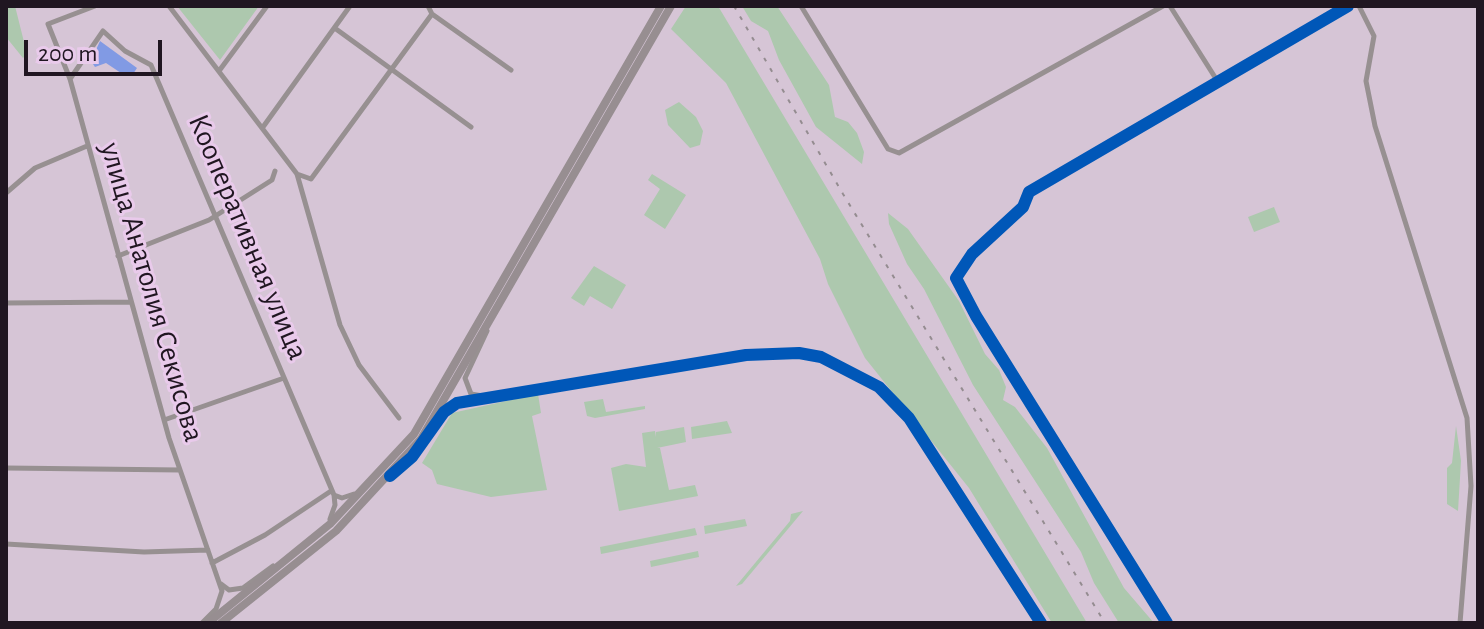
<!DOCTYPE html>
<html>
<head>
<meta charset="utf-8">
<style>
	body { margin:0 }
	#map { position:relative; width:1484px; height:629px; overflow:hidden; background:#d6c5d6; font-family:"Alegreya Sans",sans-serif }
	canvas { display:block }
	.frame { position:absolute; inset:0; border:8px solid #201621; pointer-events:none }
	.scale { position:absolute; left:24px; top:40px; width:138px; height:36px; box-sizing:border-box; border:4px solid #201621; border-top:0; padding-left:10px; font-size:24px; line-height:28px; white-space:nowrap; color:#201621; -webkit-text-stroke:6px #e9caeb; paint-order:stroke }
</style>
</head>
<body>
<div id="map">
<canvas width="1484" height="629"></canvas>
<div class="frame"></div>
<div class="scale">200 m</div>
</div>
<script>
const ctx = document.querySelector('canvas').getContext('2d');
ctx.lineJoin = 'round';
function paint(path, color) {
  ctx.fillStyle = color;
  ctx.fill(path, 'evenodd');
}
function shape(rows) {
  const path = new Path2D();
  for (const r of rows) {
    path.moveTo(r[0], r[1]);
    for (let i = 2; i < r.length; i += 2) path.lineTo(r[i], r[i + 1]);
  }
  return path;
}
function stroke(path, color, width, dash) {
  ctx.strokeStyle = color;
  ctx.lineWidth = width;
  ctx.lineCap = dash ? 'butt' : 'round';
  ctx.setLineDash(dash || []);
  ctx.stroke(path);
}
function drawText(font, color, halo, rows, align = 'center') {
  ctx.font = font + ' "Alegreya Sans",sans-serif';
  ctx.lineWidth = 6;
  ctx.setLineDash([]);
  ctx.textBaseline = 'middle';
  ctx.strokeStyle = halo;
  ctx.fillStyle = color;
  for (const [text, x, y, turn = 0] of rows) {
    ctx.save();
    ctx.translate(x, y);
    ctx.rotate((+turn || 0) * Math.PI / 180);
    ctx.textAlign = isNaN(turn) ? turn : align;
    if (halo) ctx.strokeText(text, 0, 0);
    ctx.fillText(text, 0, 0);
    ctx.restore();
  }
}
paint(shape([
	[6,6,15,6,27,54,23,58,6,37],
	[177,6,259,6,220,60],
	[686,6,718,6,1087,623,1052,623,969,488,865,358,828,284,820,259,726,83,671,29],
	[742,6,777,6,829,85,835,117,848,122,857,133,864,152,862,164,816,127,779,60,768,31,751,21],
	[679,102,696,117,703,131,700,145,690,148,668,125,665,110],
	[652,174,686,195,665,229,644,215,660,189,648,180],
	[1274,207,1280,222,1254,232,1248,217],
	[888,213,908,229,959,301,985,354,999,370,1006,387,1003,400,1015,407,1047,448,1124,588,1154,623,1119,623,1094,583,1081,552,973,385,924,289,907,264,889,224],
	[594,266,626,285,612,309,590,296,584,306,571,298],
	[538,394,541,413,532,416,547,490,491,497,437,484,432,470,422,463,452,413],
	[603,399,606,412,645,406,645,409,595,418,587,416,584,402],
	[727,421,732,433,692,439,691,427],
	[1456,426,1461,461,1458,511,1447,504,1447,468,1452,463],
	[684,427,686,442,657,448,660,448,669,490,695,485,698,496,619,511,611,468,626,464,646,467,642,433,655,431,656,437,656,432],
	[803,511,742,584,736,586,790,521,791,514],
	[745,519,747,526,705,534,704,526],
	[695,528,697,535,601,554,600,547],
	[698,551,699,557,651,567,650,561]
]), '#adc8ae');
paint(shape([
	[100,41,137,68,133,74,124,75,106,63,95,67,91,61]
]), '#819ae4');
stroke(shape([
	[95,6,48,24,70,79,169,438,222,591,216,609,202,623],
	[169,6,297,174,340,325,359,365,399,418],
	[428,6,432,14,511,70],
	[801,6,888,149,899,153,1163,6],
	[1170,6,1218,82],
	[1359,6,1374,36,1366,81,1375,126,1467,418,1471,486,1460,623],
	[336,29,471,127],
	[219,71,267,6],
	[70,79,103,31,125,51,151,65,334,495,335,505,330,519],
	[263,127,350,6],
	[297,174,311,179,432,14],
	[6,193,35,168,87,146],
	[118,256,209,220,272,180,275,171],
	[6,303,130,302],
	[483,396,471,394,465,378,487,331],
	[164,420,284,378],
	[6,468,180,470],
	[395,472,412,457,444,412,457,403,746,355,799,353,821,357,879,387,909,418,1041,623],
	[334,495,342,498,354,494],
	[6,544,144,552,208,550],
	[212,563,265,535,331,491],
	[221,584,229,590,243,588,273,566],
	[1167,623,976,316,956,278,972,254,1023,207,1029,192,1348,6]
]), '#979091', 5);
stroke(shape([
	[208,623,330,524,414,434,661,6],
	[221,623,336,531,421,439,671,6]
]), '#978e91', 8);
stroke(shape([
	[734,6,843,194,1105,623]
]), '#948c90', 2, [4, 8]);
stroke(shape([
	[390,476,412,457,444,412,457,403,746,355,799,353,821,357,879,387,909,418,1041,623],
	[1167,623,976,316,956,278,972,254,1023,207,1029,192,1348,6]
]), '#0057b8', 12);
drawText('30px', '#201621', '#e9caeb', [
	["Кооперативная улица",248,237,67],
	["улица Анатолия Секисова",152,292,74]
]);
</script>
</body>
</html>
